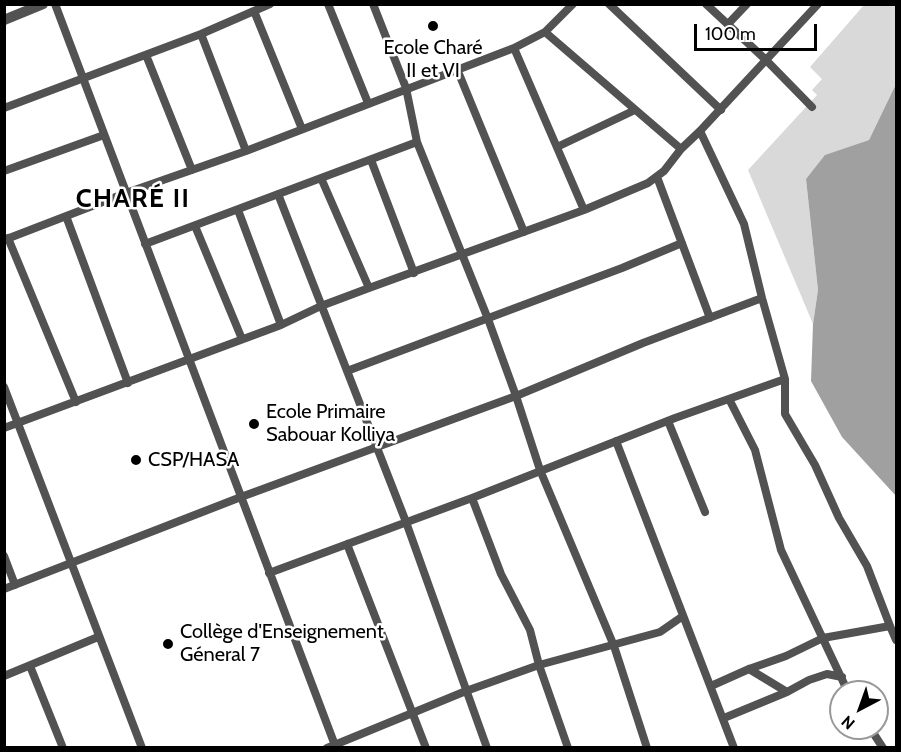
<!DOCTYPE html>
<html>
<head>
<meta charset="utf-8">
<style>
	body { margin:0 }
	#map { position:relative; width:901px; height:752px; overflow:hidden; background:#fff; font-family:Cabin,sans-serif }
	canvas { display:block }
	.frame { position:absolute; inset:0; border:6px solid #000; pointer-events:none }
	.north { position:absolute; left:829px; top:680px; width:60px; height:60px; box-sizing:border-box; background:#fff; border:2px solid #999; border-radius:50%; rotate:221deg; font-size:16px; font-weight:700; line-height:24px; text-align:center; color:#000 }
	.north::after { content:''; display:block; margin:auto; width:21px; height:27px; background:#000; clip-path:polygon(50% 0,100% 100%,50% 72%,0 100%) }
	.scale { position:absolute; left:694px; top:24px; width:123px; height:27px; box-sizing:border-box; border:3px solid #000; border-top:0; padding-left:8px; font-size:18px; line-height:21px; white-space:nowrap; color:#000; -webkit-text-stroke:4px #fff; paint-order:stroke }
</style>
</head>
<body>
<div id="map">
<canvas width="901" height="752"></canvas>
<div class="frame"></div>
<div class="north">N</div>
<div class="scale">100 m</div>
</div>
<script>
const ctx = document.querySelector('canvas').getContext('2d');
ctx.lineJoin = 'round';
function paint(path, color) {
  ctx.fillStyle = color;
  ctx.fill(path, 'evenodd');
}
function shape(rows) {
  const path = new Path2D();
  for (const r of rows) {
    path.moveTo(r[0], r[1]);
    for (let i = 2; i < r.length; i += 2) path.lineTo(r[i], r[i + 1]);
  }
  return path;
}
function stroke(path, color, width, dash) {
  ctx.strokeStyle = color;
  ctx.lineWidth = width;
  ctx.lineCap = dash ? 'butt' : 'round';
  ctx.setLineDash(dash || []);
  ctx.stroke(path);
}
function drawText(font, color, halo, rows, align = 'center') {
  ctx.font = font + ' Cabin,sans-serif';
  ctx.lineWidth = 5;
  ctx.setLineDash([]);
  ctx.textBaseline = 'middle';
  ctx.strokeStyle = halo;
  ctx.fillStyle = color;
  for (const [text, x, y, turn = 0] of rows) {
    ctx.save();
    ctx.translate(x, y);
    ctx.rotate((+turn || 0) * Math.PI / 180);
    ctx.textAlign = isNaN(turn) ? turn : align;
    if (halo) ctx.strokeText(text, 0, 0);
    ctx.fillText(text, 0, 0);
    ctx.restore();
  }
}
paint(shape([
	[864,5,896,5,896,84,869,140,826,155,806,179,818,290,813,324,748,170,817,95,812,90,822,79,810,67]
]), '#d9d9d9');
paint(shape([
	[896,84,896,496,842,437,811,381,813,324,818,290,806,179,825,155,869,140]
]), '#a0a0a0');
stroke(shape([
	[55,4,336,748],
	[328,4,368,103],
	[373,4,406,88,417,142,488,319,516,396,540,470,614,646,647,748],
	[609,4,721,110],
	[706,4,766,60,812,107],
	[254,11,302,129],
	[728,24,747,4],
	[545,32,681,149],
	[201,34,246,151],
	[514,48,584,210],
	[146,55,192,170],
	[457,69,524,232],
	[4,108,201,34,270,4],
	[700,131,744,224,762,298,785,379,785,414,815,465,839,518,867,566,890,626],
	[557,147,635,110],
	[371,160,414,273],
	[4,171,104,135],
	[657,177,710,318],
	[321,178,369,288],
	[278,194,406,522,487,748],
	[238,210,281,325],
	[66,216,128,383],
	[195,226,242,339],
	[8,238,76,402],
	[4,240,126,193,246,151,514,48,545,32,573,4],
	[145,244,417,142],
	[347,371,622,268,682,243],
	[4,387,142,748],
	[729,399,755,450,781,550,848,692],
	[668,421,705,512],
	[4,428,281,325,321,306,369,288,584,210,648,183,664,171,681,149,700,131,818,4],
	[616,441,734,748],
	[472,498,501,574,530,630,539,665,568,748],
	[347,544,426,748],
	[4,556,15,585],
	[269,573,472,498,675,418,785,379],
	[4,589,241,497,516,396,643,343,762,298],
	[30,666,63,748],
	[749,669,787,692],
	[4,676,98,637],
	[711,686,749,669,786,656,823,638,890,626,896,640],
	[724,718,787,692,809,680,827,674,842,677],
	[870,728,883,748],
	[327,748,466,691,539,665,660,632,683,616]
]), '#525252', 8);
stroke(shape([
	[4,20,43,4]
]), '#525252', 10);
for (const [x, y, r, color] of [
	[433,26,6,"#000"],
	[254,424,6,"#000"],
	[136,460,6,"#000"],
	[168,644,6,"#000"]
]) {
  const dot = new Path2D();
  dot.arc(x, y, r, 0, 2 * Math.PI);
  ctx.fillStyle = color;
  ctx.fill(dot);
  stroke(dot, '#fff', 2);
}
drawText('20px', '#000', '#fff', [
	["Ecole Charé",433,48,"center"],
	["II et VI",433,71,"center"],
	["Ecole Primaire",266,412],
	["Sabouar Kolliya",266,435],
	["CSP/HASA",148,460],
	["Collège d'Enseignement",180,632],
	["Géneral 7",180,655]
], 'left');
ctx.letterSpacing = '1.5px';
drawText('bold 26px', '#000', '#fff', [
	["CHARÉ II",133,199]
]);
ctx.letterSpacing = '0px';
</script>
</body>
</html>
